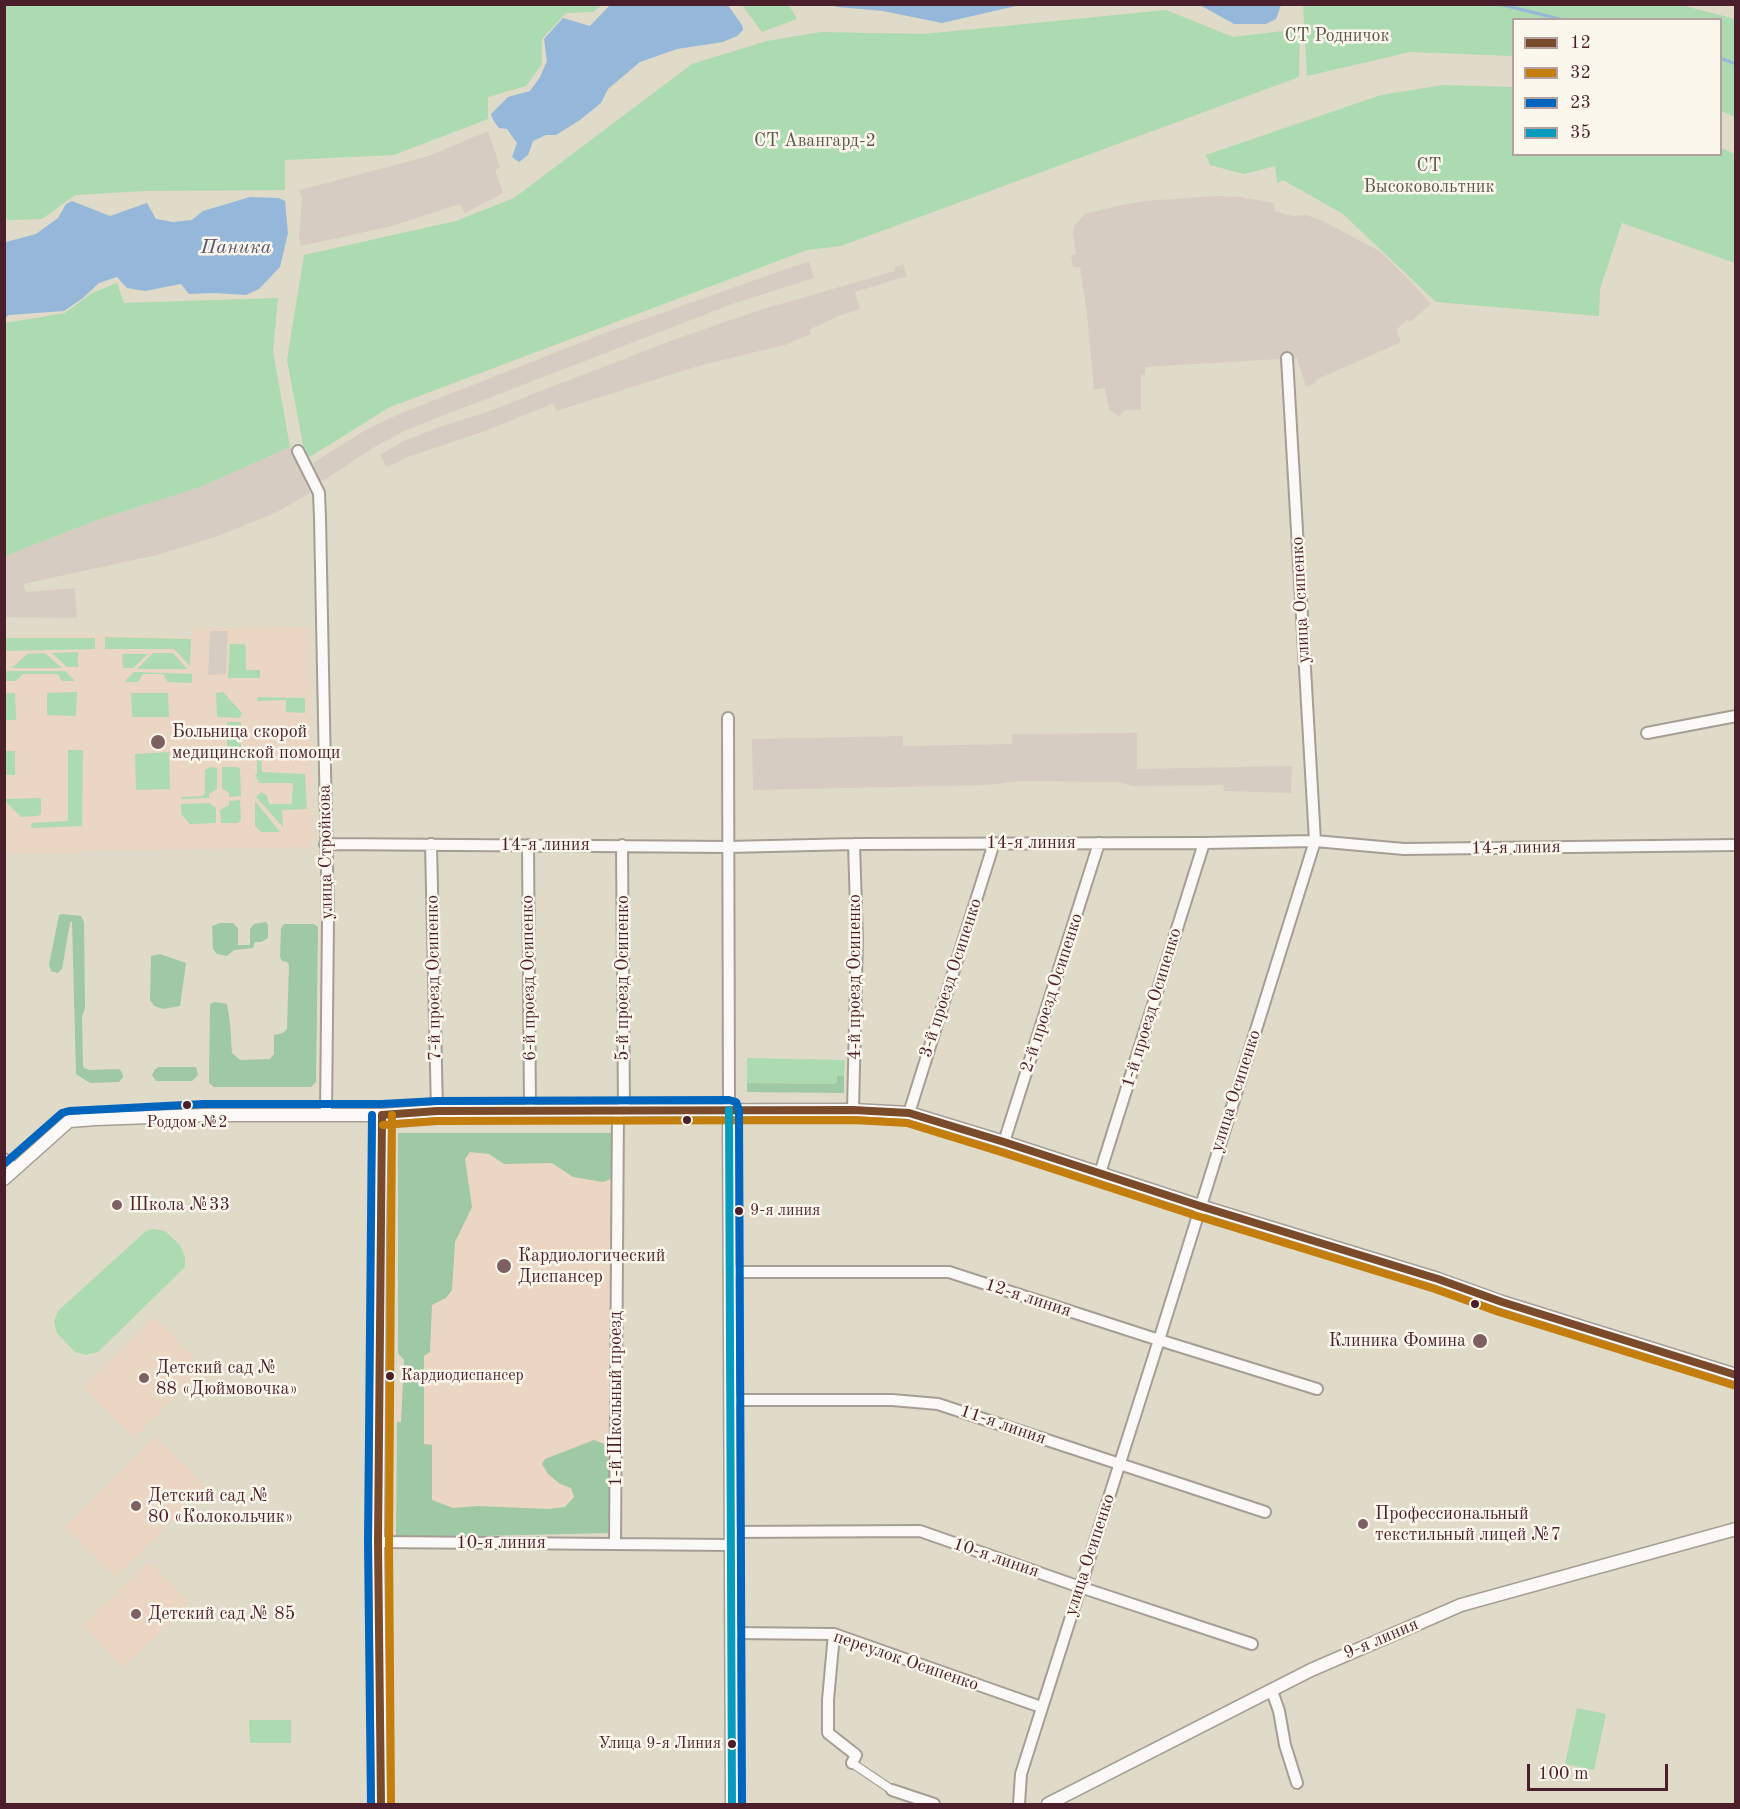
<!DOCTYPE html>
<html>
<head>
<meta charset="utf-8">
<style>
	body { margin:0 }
	#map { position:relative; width:1740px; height:1809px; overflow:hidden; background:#e0dac8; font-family:"Old Standard TT",serif }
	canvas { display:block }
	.frame { position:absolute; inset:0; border:6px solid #4a1f2b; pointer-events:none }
	.legend { position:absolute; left:1512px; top:18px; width:210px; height:138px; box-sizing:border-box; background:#fbf7ec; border:2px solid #b4a19f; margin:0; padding:8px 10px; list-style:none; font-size:18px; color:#4a1f2b }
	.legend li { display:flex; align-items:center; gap:12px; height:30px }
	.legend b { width:30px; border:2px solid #b4a19f }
	.scale { position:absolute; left:1527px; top:1764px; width:141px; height:27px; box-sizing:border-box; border:3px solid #4a1f2b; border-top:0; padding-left:8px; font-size:18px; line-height:21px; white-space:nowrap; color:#4a1f2b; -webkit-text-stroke:4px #fbf7ec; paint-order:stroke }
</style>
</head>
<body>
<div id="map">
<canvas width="1740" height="1809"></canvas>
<div class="frame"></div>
<ul class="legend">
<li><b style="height:8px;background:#7a4b2a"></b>12</li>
<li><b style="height:8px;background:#c37e0d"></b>32</li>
<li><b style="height:8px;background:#0065bd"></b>23</li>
<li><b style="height:8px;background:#079bbe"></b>35</li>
</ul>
<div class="scale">100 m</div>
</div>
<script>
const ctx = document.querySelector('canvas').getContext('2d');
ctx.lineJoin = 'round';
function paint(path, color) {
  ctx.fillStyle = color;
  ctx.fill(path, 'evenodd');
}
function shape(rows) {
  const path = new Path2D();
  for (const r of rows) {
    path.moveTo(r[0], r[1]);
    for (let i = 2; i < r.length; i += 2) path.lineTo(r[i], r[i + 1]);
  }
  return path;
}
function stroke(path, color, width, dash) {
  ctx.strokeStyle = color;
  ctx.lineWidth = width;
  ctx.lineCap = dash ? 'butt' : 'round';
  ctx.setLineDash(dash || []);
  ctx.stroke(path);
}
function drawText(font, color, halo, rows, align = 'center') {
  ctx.font = font + ' "Old Standard TT",serif';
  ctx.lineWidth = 5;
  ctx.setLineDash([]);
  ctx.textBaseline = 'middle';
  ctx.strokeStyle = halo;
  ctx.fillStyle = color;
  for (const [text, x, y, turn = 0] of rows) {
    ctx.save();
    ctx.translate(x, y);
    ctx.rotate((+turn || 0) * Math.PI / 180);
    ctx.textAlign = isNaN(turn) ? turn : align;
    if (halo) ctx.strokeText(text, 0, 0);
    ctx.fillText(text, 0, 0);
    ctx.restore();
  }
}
paint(shape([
	[309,627,313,847,77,851,77,854,5,853,4,636,95,635,192,637,193,628],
	[398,1133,612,1133,610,1533,396,1538,397,1387,403,1382,404,1360,398,1353],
	[154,1317,204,1368,134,1438,83,1387],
	[155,1436,206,1486,116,1577,65,1527],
	[149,1561,190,1603,123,1668,83,1625]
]), '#ebd6c4');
paint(shape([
	[488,131,500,167,495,170,503,193,465,213,460,204,392,226,301,246,299,236,302,199,299,190,426,157],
	[1217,196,1241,197,1274,203,1275,211,1293,216,1306,215,1323,221,1381,252,1410,281,1431,304,1410,322,1407,319,1396,330,1401,342,1316,380,1316,383,1306,387,1297,358,1145,367,1145,374,1141,375,1141,410,1125,410,1119,417,1109,409,1105,388,1094,390,1087,314,1080,267,1073,267,1071,255,1076,254,1073,232,1074,226,1085,214,1118,206,1145,201],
	[809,261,814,278,735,303,406,430,373,448,326,479,319,481,313,463,364,431,399,414,605,333],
	[903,264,907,276,855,292,860,309,836,317,809,330,811,334,785,345,705,364,556,411,554,403,488,430,408,457,387,467,380,455,402,442,442,426,484,413,673,340,760,310,895,271,895,267],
	[290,447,310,493,277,512,218,536,157,555,23,584,26,592,75,588,77,618,5,617,5,556,97,520,200,487],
	[210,631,228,631,226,674,208,675],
	[1137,733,1137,769,1292,766,1291,793,1224,791,1223,785,1133,786,1118,782,1020,781,986,785,753,790,752,739,903,736,903,746,1012,744,1012,734]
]), '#d7ccc1');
paint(shape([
	[4,5,5,4,602,5,593,12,566,13,542,39,542,64,526,86,488,97,488,119,394,155,285,160,285,190,145,191,75,195,42,219,8,220,4,217],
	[742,5,789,5,797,19,762,32],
	[1303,5,1681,5,1735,19,1735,117,1721,111,1720,20,1514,20,1513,56,1410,52,1307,76],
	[1166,10,1233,37,1300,29,1299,77,841,246,807,250,390,407,308,458,303,445,287,360,304,255,456,221,514,198,692,64,767,41,821,32,924,34],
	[1443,85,1513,87,1514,154,1720,154,1721,148,1735,154,1735,263,1622,223,1600,289,1599,316,1436,302,1343,214,1283,180,1277,183,1275,166,1244,174,1210,165,1206,155,1381,95],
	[117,283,124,303,278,298,273,351,290,447,200,487,97,520,5,556,5,323,65,313,92,293],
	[105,637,191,639,190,666,174,649,105,649],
	[5,638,95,638,95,649,5,651],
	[230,644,244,644,246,646,246,670,260,670,260,678,228,678],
	[78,652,78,667,67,667,52,653],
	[45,653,62,668,12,668,27,654],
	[153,653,173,653,187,669,137,669],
	[122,654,148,654,133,668,123,668],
	[7,671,65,671,75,681,62,681,58,674,23,674,16,681,5,681,5,673],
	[134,672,192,674,192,683,168,682,163,674,143,674,138,682,124,682],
	[77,692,76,716,47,715,47,693],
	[223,692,242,713,240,718,217,717,216,693],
	[5,693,15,693,16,720,5,720],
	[131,693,168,693,169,717,132,717],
	[258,697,305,698,305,713,286,712,286,700,257,701],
	[227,722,241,722,241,749,227,750],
	[68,750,83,750,82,826,33,828,30,826,33,823,68,821],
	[4,751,15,751,15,775,5,775],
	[169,752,170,789,136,790,135,754],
	[261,756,262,772,305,774,307,809,282,810,283,827,256,797,261,792,267,795,269,804,292,804,293,783,259,783,255,775,257,774,257,757],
	[210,767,217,768,217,789,209,794,209,798,181,799,182,797,203,796,205,793,205,770],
	[222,767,237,767,240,769,241,796,229,797,229,793,222,788],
	[39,798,41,799,41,814,38,816,21,817,5,801,5,799],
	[240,800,241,819,238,823,221,823,220,810,229,805,229,801],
	[255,801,280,832,261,832,255,826],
	[209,803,216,808,216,823,190,824,181,814,181,804],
	[747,1058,845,1060,844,1076,837,1076,837,1082,834,1084,747,1083],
	[154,1229,165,1231,180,1245,185,1257,185,1267,98,1352,86,1355,75,1352,57,1333,54,1322,58,1311,146,1231],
	[1577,1708,1606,1714,1594,1770,1565,1764],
	[249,1720,291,1720,291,1743,250,1743]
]), '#acdab1');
paint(shape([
	[63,914,81,916,84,922,85,1008,82,1017,83,1066,84,1068,90,1070,119,1069,122,1072,123,1077,119,1082,90,1083,76,1074,72,921,70,923,62,969,58,973,51,971,49,965,59,915],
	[266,922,268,925,268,938,261,942,255,942,253,948,234,950,227,956,217,954,213,949,212,926,220,923,233,923,238,928,238,945,250,945,250,929,254,924],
	[284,924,314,924,318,927,316,1082,311,1087,214,1087,209,1083,210,1004,215,1002,227,1004,230,1023,232,1053,240,1060,270,1059,274,1054,274,1035,283,1033,287,1029,289,965,287,962,282,961,280,957,281,928],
	[160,954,186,963,180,1006,163,1009,154,1006,150,1000,151,956],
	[159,1067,196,1067,198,1075,192,1081,156,1081,152,1075,155,1069],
	[837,1076,844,1076,844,1093,747,1092,747,1083,834,1084,837,1082],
	[398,1133,612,1133,611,1179,603,1182,573,1177,552,1163,504,1164,489,1154,470,1152,465,1159,472,1207,455,1242,452,1290,446,1298,432,1305,430,1352,424,1356,424,1444,432,1445,432,1500,453,1508,478,1506,548,1509,565,1507,574,1497,571,1488,560,1484,548,1474,542,1464,545,1459,594,1440,610,1446,610,1533,396,1538,397,1422,401,1422,404,1360,398,1353]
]), '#9fc8a4');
paint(shape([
	[727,4,742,25,743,30,737,36,723,42,677,49,640,62,608,89,601,103,580,120,556,135,546,135,533,141,528,155,519,162,512,157,517,143,507,129,499,128,493,120,491,114,508,97,530,91,540,77,547,61,544,39,563,18,590,26,610,5],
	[832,5,1049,5,1016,6,942,23,883,11,837,7],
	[1200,5,1281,5,1276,19,1266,24,1234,24],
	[250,197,279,198,285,201,288,233,280,267,259,289,246,295,214,293,189,294,181,284,145,291,127,288,117,277,99,283,83,298,64,311,9,315,5,318,5,241,6,242,36,234,58,218,66,204,72,201,110,216,147,203,156,219,173,222,192,220,203,211]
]), '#95b8da');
stroke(shape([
	[1499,4,1564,20],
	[1720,58,1736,64]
]), '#95b8da', 3);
const pedestrian = shape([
	[852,1763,892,1790]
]);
const minor = shape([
	[298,451,319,493,320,518,328,920,326,1114],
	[728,718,729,1110],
	[1647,733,1736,716],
	[325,844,728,847,854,844,1204,843,1315,841,1404,849,1736,845],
	[431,844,437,1111],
	[528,845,530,1111],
	[622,845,624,1110],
	[853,1110,857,939,854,844],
	[909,1113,994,843],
	[1004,1142,1099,843],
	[4,1159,15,1169],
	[1100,1173,1204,843],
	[729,1272,949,1272,1159,1340,1317,1389],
	[730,1400,892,1400,938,1404,1265,1512],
	[731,1532,920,1531,1080,1587,1252,1644],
	[378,1542,731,1545],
	[615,1544,618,1110],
	[732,1633,834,1634,1041,1707],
	[834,1634,828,1700,828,1733,856,1755,852,1763],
	[1272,1691,1279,1711,1285,1745,1297,1783],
	[892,1790,934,1804],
	[1019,1804,1021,1774,1159,1340,1315,841,1287,358]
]);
const tertiary = shape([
	[729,1110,732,1804],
	[4,1179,69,1121,96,1119,204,1115,382,1115,437,1111,853,1110,909,1113,1004,1142,1200,1206,1438,1279,1502,1302,1736,1375],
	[381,1804,378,1542,380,1230,382,1115],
	[1048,1804,1311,1670,1461,1605,1736,1529]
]);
stroke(pedestrian, '#a69d94', 10);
stroke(minor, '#a69d94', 14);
stroke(tertiary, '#a69d94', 15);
stroke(pedestrian, '#faf9f7', 8);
stroke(minor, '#faf9f7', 10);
stroke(tertiary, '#faf9f7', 12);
stroke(shape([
	[382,1115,437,1111,853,1110,909,1113,1004,1142,1200,1206,1438,1279,1502,1302,1736,1375],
	[381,1804,378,1542,382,1115]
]), '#7a4b2a', 8);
stroke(shape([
	[383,1125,437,1121,853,1120,907,1123,1001,1152,1197,1216,1435,1289,1499,1312,1733,1385],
	[391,1804,389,1542,392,1115]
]), '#c37e0d', 8);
stroke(shape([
	[4,1164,62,1113,69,1111,204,1104,382,1104,437,1101,729,1100,736,1102,739,1110,742,1804],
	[371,1804,368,1542,372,1115]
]), '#0065bd', 8);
stroke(shape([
	[729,1110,732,1804]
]), '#079bbe', 8);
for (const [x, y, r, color] of [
	[158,742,8,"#7e6062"],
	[187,1105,5,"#4a1f2b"],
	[687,1120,5,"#4a1f2b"],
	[117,1205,6,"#7e6062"],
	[739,1211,5,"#4a1f2b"],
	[504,1266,8,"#7e6062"],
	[1475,1304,5,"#4a1f2b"],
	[1480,1341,8,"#7e6062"],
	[390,1376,5,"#4a1f2b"],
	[144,1378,6,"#7e6062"],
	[136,1506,6,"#7e6062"],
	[1363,1524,6,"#7e6062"],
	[136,1614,6,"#7e6062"],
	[732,1744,5,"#4a1f2b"]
]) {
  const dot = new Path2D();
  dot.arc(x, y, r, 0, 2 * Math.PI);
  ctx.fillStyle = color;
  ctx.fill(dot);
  stroke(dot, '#fbf7ec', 2);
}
drawText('16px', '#4a1f2b', '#fbf7ec', [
	["Роддом №2",187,1123,"center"],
	["9-я линия",750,1211],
	["Кардиодиспансер",401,1376],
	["Улица 9-я Линия",721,1744,"right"]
], 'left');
drawText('18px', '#5b574e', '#fbf7ec', [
	["СТ Родничок",1337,36],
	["СТ Авангард-2",815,141],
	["СТ",1429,166],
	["Высоковольтник",1429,187]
]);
drawText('18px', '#4a1f2b', '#fbf7ec', [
	["улица Осипенко",1301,600,-93],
	["14-я линия",1031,843],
	["14-я линия",545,845],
	["14-я линия",1516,848,-1],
	["улица Стройкова",326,852,-91],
	["4-й проезд Осипенко",855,977,-90],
	["7-й проезд Осипенко",434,978,-91],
	["6-й проезд Осипенко",529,978,-91],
	["5-й проезд Осипенко",623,978,-90],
	["3-й проезд Осипенко",951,978,-72],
	["2-й проезд Осипенко",1052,993,-72],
	["1-й проезд Осипенко",1152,1008,-73],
	["улица Осипенко",1236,1091,-72],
	["12-я линия",1028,1298,18],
	["1-й Школьный проезд",616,1399,-90],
	["11-я линия",1003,1425,19],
	["10-я линия",501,1543],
	["улица Осипенко",1090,1555,-72],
	["10-я линия",996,1558,19],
	["9-я линия",1381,1639,-23],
	["переулок Осипенко",906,1661,19]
]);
drawText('18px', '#4a1f2b', '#fbf7ec', [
	["Больница скорой",172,732],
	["медицинской помощи",172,753],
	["Школа №33",129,1205],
	["Кардиологический",518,1256],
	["Диспансер",518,1277],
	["Клиника Фомина",1466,1341,"right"],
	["Детский сад №",156,1368],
	["88 «Дюймовочка»",156,1389],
	["Детский сад №",148,1496],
	["80 «Колокольчик»",148,1517],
	["Профессиональный",1375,1514],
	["текстильный лицей №7",1375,1535],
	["Детский сад № 85",148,1614]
], 'left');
drawText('italic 20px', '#59506b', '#fbf7ec', [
	["Паника",236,248]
]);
</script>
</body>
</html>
